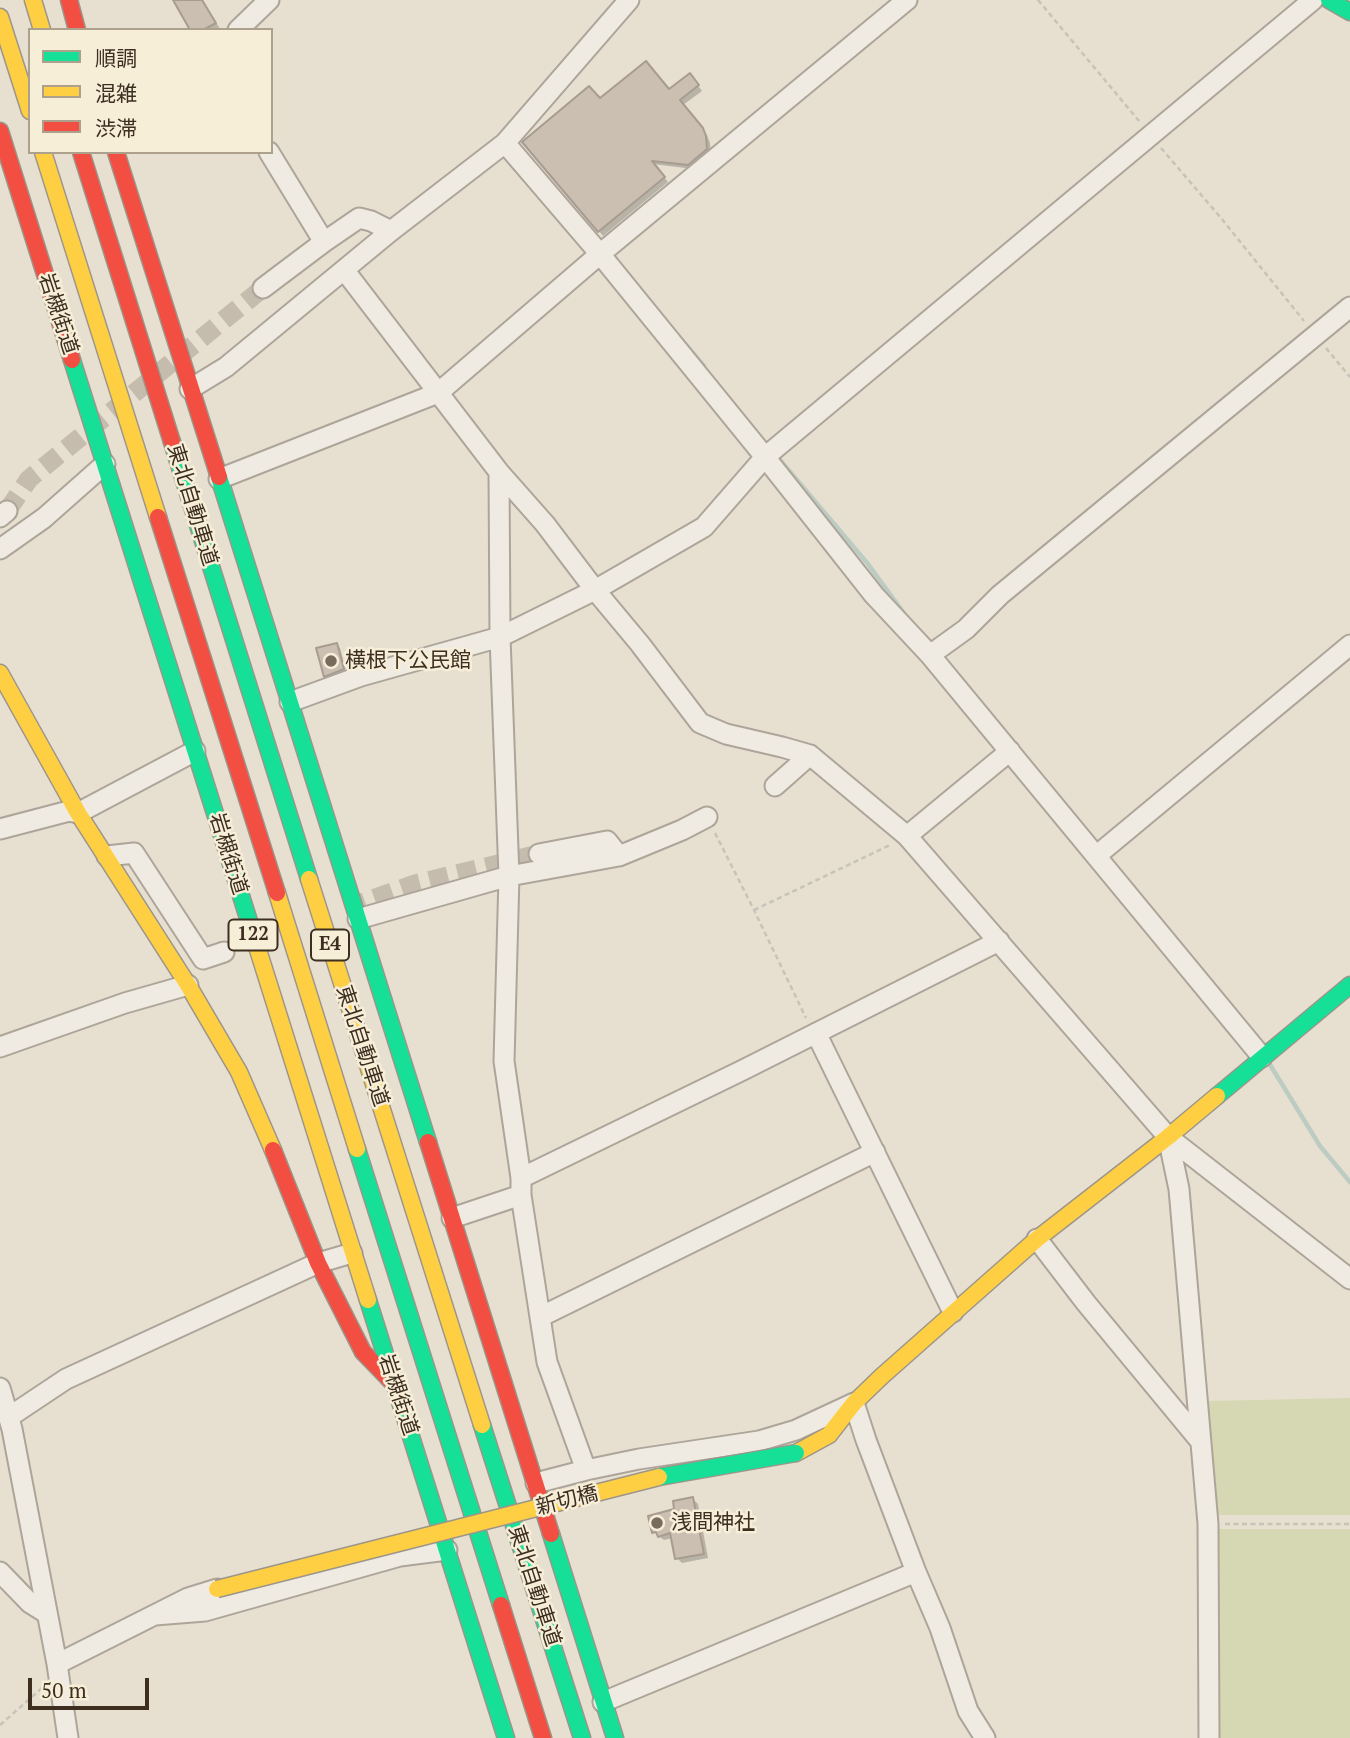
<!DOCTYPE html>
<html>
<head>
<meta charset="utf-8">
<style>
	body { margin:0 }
	#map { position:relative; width:1350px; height:1738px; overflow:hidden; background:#e7e0d1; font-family:"PT Serif","Noto Sans JP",serif }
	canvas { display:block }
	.legend { position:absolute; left:28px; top:28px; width:245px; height:126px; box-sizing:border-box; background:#f7eed8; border:2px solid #ada18e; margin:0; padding:9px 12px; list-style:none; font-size:21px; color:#3d2e20 }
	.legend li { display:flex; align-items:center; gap:14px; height:35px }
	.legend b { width:35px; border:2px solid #ada18e }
	.scale { position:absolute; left:28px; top:1678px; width:121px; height:32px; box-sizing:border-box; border:4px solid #3d2e20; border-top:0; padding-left:9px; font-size:21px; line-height:24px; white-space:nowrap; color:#3d2e20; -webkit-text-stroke:5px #f7eed8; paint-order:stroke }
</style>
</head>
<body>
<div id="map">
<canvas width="1350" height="1738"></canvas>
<ul class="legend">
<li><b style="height:9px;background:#16e098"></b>順調</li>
<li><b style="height:9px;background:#ffcf43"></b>混雑</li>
<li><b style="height:9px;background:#f24e42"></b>渋滞</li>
</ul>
<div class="scale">50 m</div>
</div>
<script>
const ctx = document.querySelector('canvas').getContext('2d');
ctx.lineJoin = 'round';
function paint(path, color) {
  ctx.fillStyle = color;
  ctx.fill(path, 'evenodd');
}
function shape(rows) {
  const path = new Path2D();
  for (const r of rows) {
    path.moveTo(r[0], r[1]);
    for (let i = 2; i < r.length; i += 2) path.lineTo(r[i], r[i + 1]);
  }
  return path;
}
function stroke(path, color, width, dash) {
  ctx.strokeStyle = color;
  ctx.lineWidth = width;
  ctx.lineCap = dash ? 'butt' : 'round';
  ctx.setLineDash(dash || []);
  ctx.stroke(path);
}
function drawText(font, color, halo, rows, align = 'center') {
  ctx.font = font + ' "PT Serif","Noto Sans JP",serif';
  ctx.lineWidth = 5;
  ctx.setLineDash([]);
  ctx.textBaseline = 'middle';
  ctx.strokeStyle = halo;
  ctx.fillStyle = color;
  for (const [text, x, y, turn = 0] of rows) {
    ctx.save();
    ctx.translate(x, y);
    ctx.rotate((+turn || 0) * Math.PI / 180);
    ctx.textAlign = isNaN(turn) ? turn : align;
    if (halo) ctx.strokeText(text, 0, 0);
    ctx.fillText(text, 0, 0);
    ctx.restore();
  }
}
paint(shape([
	[1350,1398,1350,1515,1213,1515,1207,1401],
	[1214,1529,1350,1529,1350,1738,1216,1738]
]), '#d6d7b3');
paint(shape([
	[181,0,203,0,220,29,192,30],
	[694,80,702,91,683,105,707,135,710,143,711,153,693,169,653,164,668,182,603,236,599,231,600,100,669,91],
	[337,645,340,648,346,672,328,679,325,676],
	[693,1499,698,1504,708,1558,682,1563,677,1558,673,1538,664,1540,654,1532,676,1511]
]), '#0003');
stroke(shape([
	[680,338,704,366],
	[775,454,868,564,906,616],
	[1269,1063,1320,1146,1350,1182]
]), '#bcccc2', 4.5);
const building = shape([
	[173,0,202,0,216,23,203,30,190,30,173,0],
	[646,61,669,89,690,73,699,85,680,100,703,128,706,136,707,149,688,165,652,161,665,177,598,232,522,142,589,86,600,98,646,61],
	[337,643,344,669,324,677,316,648,337,643],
	[693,1497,704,1554,675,1559,670,1533,658,1537,656,1532,652,1533,648,1516,674,1509,673,1501,693,1497]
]);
paint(building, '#cbbfb2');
stroke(building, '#a89c90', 2);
stroke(shape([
	[7,511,29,479,263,288],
	[347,908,415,884,539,854]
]), '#c5bcae', 19, [19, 10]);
const street = shape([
	[238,30,269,0],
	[505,143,600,254,765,457,874,595,930,655,1262,1057],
	[269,152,324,242],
	[345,271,499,472,545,524,595,590,640,644,700,723,726,734,782,747,810,755,907,836,1168,1137,1350,1279],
	[263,288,324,242,359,218,371,221,391,231],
	[190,389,226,367,391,231,505,143,629,0],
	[499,472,500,637,509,876,504,1061,521,1178,521,1195,547,1362,586,1470],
	[219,479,438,393,600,254,907,0],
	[0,517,7,511],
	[0,549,44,518,105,464],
	[930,655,966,629,1000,595,1350,307],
	[290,702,361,676,500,637,595,590,704,527,765,457,1313,0],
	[775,786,810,755],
	[0,829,69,811,78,813,195,751],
	[907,836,1010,751],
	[539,854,607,841,619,856],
	[107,856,134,853,203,959,224,952],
	[1096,856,1350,645],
	[358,919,509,876,619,856,682,830,707,817],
	[816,1033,953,1312],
	[0,1047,125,1003,188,985],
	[1168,1137,1179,1189,1208,1524,1209,1738],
	[521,1178,743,1070,999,941],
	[452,1218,521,1195],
	[1037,1239,1086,1303,1201,1442],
	[540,1317,875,1152],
	[0,1388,12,1429,57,1664,68,1738],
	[9,1417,66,1379,318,1263,352,1253],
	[536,1483,586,1470,639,1459,759,1441,796,1430,854,1403,866,1440,916,1572,940,1628,968,1711,985,1738],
	[0,1572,30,1603,46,1613],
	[155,1615,205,1611,400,1556,447,1550],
	[57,1664,188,1598,217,1589],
	[603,1702,916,1572]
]);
const fast = shape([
	[1329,0,1350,12],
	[72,360,254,937],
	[172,442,309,879],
	[219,477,428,1142],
	[1217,1096,1350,985],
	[357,1149,501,1605],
	[368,1300,506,1738],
	[482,1425,582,1738],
	[551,1534,615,1738]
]);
const slow = shape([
	[33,0,42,30],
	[0,17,30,111],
	[43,152,158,517],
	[0,673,78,813,188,985,239,1072,273,1150],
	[309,879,482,1425],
	[277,893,357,1149],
	[254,937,368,1300],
	[796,1453,829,1435,854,1403,882,1376,1037,1239,1168,1137,1217,1096]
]);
const jam = shape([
	[69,0,77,30],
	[0,131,72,360],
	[81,152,172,442],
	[116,152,219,477],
	[158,517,277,893],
	[428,1142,551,1534],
	[273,1150,318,1263,363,1352,392,1382],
	[501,1605,543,1738]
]);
stroke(street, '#ada599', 23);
stroke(fast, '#9c958a', 19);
stroke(slow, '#9c958a', 19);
stroke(jam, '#9c958a', 19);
stroke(shape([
	[1038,0,1139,121],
	[1161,148,1221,218,1304,321],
	[1326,348,1350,377],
	[715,833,754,910,806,1018],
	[754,910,890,845],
	[1225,1524,1350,1524],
	[0,1725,42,1688]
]), '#c8c2b9', 2.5, [5, 3.5]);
stroke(street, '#efebe3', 19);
stroke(fast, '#16e098', 16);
stroke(slow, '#ffcf43', 16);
stroke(jam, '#f24e42', 16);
const fastBridge = shape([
	[659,1477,796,1453]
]);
const slowBridge = shape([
	[217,1589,659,1477]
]);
stroke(fastBridge, '#9c958a', 19, []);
stroke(slowBridge, '#9c958a', 19, []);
stroke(fastBridge, '#16e098', 16);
stroke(slowBridge, '#ffcf43', 16);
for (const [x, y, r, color] of [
	[331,661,7,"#786c5e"],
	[657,1523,7,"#786c5e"]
]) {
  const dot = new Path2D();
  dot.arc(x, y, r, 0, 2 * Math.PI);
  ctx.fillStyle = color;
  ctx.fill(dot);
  stroke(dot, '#f7eed8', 2.5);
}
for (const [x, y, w] of [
	[253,935,49],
	[330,945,38]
]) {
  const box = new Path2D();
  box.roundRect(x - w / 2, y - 15.5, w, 31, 5);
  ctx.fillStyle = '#f7eed8';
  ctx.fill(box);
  stroke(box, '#3d2e20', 2);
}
drawText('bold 19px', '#3d2e20', null, [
	["122",253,935],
	["E4",330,945]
]);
drawText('21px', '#3d2e20', '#f7eed8', [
	["岩槻街道",58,314,72],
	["東北自動車道",192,505,73],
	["岩槻街道",228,854,73],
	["東北自動車道",362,1046,72],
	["岩槻街道",398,1395,72],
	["新切橋",567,1501,-14],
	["東北自動車道",534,1586,72]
]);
drawText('21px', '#3d2e20', '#f7eed8', [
	["横根下公民館",345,661],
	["浅間神社",671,1523]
], 'left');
</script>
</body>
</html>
